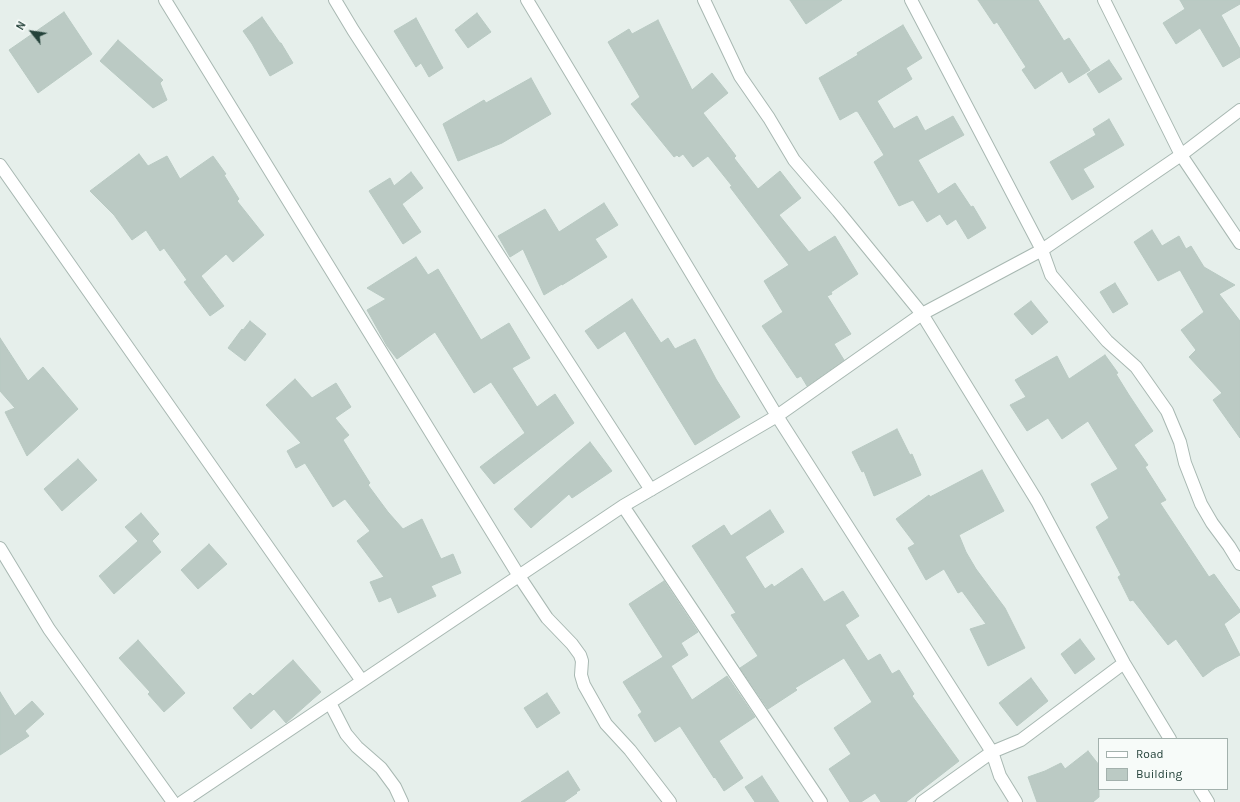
<!DOCTYPE html>
<html>
<head>
<meta charset="utf-8">
<style>
	body { margin:0 }
	#map { position:relative; width:1240px; height:802px; overflow:hidden; background:#e6efeb; font-family:Karla,sans-serif }
	canvas { display:block }
	.legend { position:absolute; left:1098px; top:738px; width:130px; height:52px; box-sizing:border-box; background:#f7fbf9; border:1px solid #a3b1ad; margin:0; padding:5px 7px; list-style:none; font-size:12px; color:#24423a }
	.legend li { display:flex; align-items:center; gap:8px; height:20px }
	.legend b { width:20px; border:1px solid #a3b1ad }
	.north { position:absolute; left:12px; top:12px; width:40px; height:40px; -webkit-text-stroke:3px #f7fbf9; paint-order:stroke; rotate:300deg; font-size:11px; font-weight:700; line-height:16px; text-align:center; color:#24423a }
	.north::after { content:''; display:block; margin:auto; width:14px; height:18px; background:#24423a; clip-path:polygon(50% 0,100% 100%,50% 72%,0 100%) }
</style>
</head>
<body>
<div id="map">
<canvas width="1240" height="802"></canvas>
<ul class="legend">
<li><b style="height:5px;background:#fff"></b>Road</li>
<li><b style="height:11px;background:#bbcac4"></b>Building</li>
</ul>
<div class="north">N</div>
</div>
<script>
const ctx = document.querySelector('canvas').getContext('2d');
ctx.lineJoin = 'round';
function paint(path, color) {
  ctx.fillStyle = color;
  ctx.fill(path, 'evenodd');
}
function shape(rows) {
  const path = new Path2D();
  for (const r of rows) {
    path.moveTo(r[0], r[1]);
    for (let i = 2; i < r.length; i += 2) path.lineTo(r[i], r[i + 1]);
  }
  return path;
}
function stroke(path, color, width, dash) {
  ctx.strokeStyle = color;
  ctx.lineWidth = width;
  ctx.lineCap = dash ? 'butt' : 'round';
  ctx.setLineDash(dash || []);
  ctx.stroke(path);
}
const building = shape([
	[790,0,842,0,806,24,790,0],
	[978,0,1038,0,1064,41,1069,38,1090,70,1069,83,1062,71,1035,89,1022,70,1026,67,997,22,994,24,978,0],
	[1180,0,1240,0,1240,4,1221,15,1240,49,1240,57,1223,67,1200,28,1176,44,1163,23,1185,9,1180,0],
	[64,12,92,54,38,93,9,50,64,12],
	[477,13,491,32,468,48,455,30,477,13],
	[262,17,280,43,281,43,293,63,270,76,252,44,243,31,262,17],
	[416,18,443,68,429,77,421,63,416,67,394,31,416,18],
	[658,20,692,90,712,73,728,93,703,113,736,156,734,158,758,189,780,171,801,198,779,215,809,252,835,236,858,274,831,292,832,294,827,296,851,334,834,344,844,360,807,386,801,376,797,378,762,326,783,312,764,281,789,265,730,187,732,186,708,156,693,167,683,154,679,157,677,155,674,157,631,104,640,97,608,42,629,29,632,34,658,20],
	[903,25,922,58,906,68,912,79,877,101,894,129,917,116,925,131,953,116,964,135,918,160,938,194,955,183,971,207,973,206,986,228,968,239,956,219,947,225,940,214,927,222,913,200,899,206,874,162,884,155,858,112,856,111,840,120,819,78,858,55,857,53,903,25],
	[118,40,163,80,160,83,167,100,153,108,100,61,118,40],
	[1109,60,1122,79,1099,93,1087,74,1109,60],
	[531,78,551,114,502,143,458,161,443,124,484,100,486,103,531,78],
	[1109,119,1124,145,1083,169,1094,187,1072,200,1050,162,1096,135,1093,129,1109,119],
	[139,154,148,166,167,156,180,179,213,156,226,174,224,175,239,199,237,201,264,235,233,262,226,254,201,276,224,306,210,316,184,282,187,280,164,248,160,251,146,230,132,240,114,215,90,191,139,154],
	[411,172,423,188,402,204,421,232,403,244,369,191,390,178,394,186,411,172],
	[604,203,618,225,595,239,607,257,562,285,562,284,544,295,523,249,510,257,498,236,545,209,559,232,604,203],
	[1152,230,1162,246,1179,236,1186,249,1191,246,1204,267,1235,285,1219,294,1240,321,1240,438,1213,400,1222,393,1189,357,1196,350,1181,330,1204,312,1180,270,1158,281,1134,242,1152,230],
	[416,257,428,275,438,269,481,340,509,323,530,358,512,368,537,407,555,394,574,423,494,484,480,467,525,433,491,382,474,393,435,332,397,359,387,346,367,310,386,299,367,288,416,257],
	[1115,283,1128,304,1113,313,1100,292,1115,283],
	[632,299,661,343,668,338,675,349,695,339,716,379,740,417,695,445,625,331,598,349,585,331,632,299],
	[1031,301,1048,322,1032,335,1014,314,1031,301],
	[250,321,266,334,245,361,228,348,242,329,243,330,250,321],
	[0,338,28,381,43,367,78,409,27,456,5,412,15,408,0,391,0,338],
	[1105,355,1118,373,1116,374,1129,395,1153,431,1134,445,1148,465,1145,467,1166,500,1160,503,1209,577,1214,574,1240,610,1240,612,1224,624,1240,655,1215,668,1203,677,1176,639,1168,645,1133,600,1130,601,1118,577,1121,575,1096,527,1109,518,1091,484,1118,469,1088,421,1062,439,1048,418,1027,431,1010,405,1026,397,1015,380,1057,356,1069,379,1105,355],
	[295,379,312,398,336,383,351,407,335,418,349,435,343,440,370,483,368,485,388,512,403,529,422,519,441,559,453,554,461,573,431,586,436,596,398,613,391,597,379,602,370,582,384,577,357,541,370,531,345,499,333,507,305,463,296,468,287,451,301,443,266,405,295,379],
	[897,429,910,455,912,454,921,475,874,496,864,471,862,472,852,452,897,429],
	[590,442,612,471,572,498,569,494,531,528,514,509,590,442],
	[78,459,97,480,62,511,44,489,78,459],
	[982,470,1004,511,959,535,966,552,976,569,1005,608,1025,648,988,666,970,629,986,624,962,591,958,593,944,569,926,580,908,548,915,544,896,519,929,495,930,497,982,470],
	[770,510,784,532,745,557,765,589,772,584,774,587,802,568,824,602,843,591,859,616,845,625,868,661,880,654,892,674,899,670,914,694,912,696,959,761,906,802,881,802,875,793,861,802,850,802,829,769,851,754,834,728,872,702,844,658,795,688,797,690,768,709,740,668,758,656,731,615,736,613,692,546,724,525,731,536,770,510],
	[141,513,159,534,152,541,161,552,114,594,99,576,138,541,125,527,141,513],
	[209,544,227,564,198,589,181,570,209,544],
	[664,581,698,632,681,643,688,655,671,666,692,700,727,676,755,717,719,741,743,778,724,791,715,777,714,778,680,726,655,742,638,715,642,712,623,682,663,657,629,604,664,581],
	[1080,639,1095,659,1075,674,1061,654,1080,639],
	[138,640,185,693,164,712,148,694,150,692,119,658,138,640],
	[293,660,321,692,286,723,274,709,251,729,233,708,250,693,253,696,293,660],
	[1031,678,1048,701,1017,726,999,703,1031,678],
	[0,692,15,716,32,701,44,714,25,731,29,736,0,755,0,692],
	[547,693,560,713,537,728,524,708,547,693],
	[1088,751,1099,765,1099,797,1093,802,1037,802,1028,777,1045,771,1061,763,1065,769,1088,751],
	[568,771,580,790,576,792,577,793,564,802,521,802,568,771],
	[762,776,779,802,755,802,745,787,762,776]
]);
paint(building, '#bbcac4');
stroke(building, '#b8c9c2', 1);
const street = shape([
	[165,0,519,576,547,618,572,644,580,655,582,661,581,675,584,685,606,724,630,750,670,802],
	[335,0,353,30,651,490],
	[527,0,777,416,992,752,1000,776,1016,802],
	[704,0,740,76,769,118,794,160,838,211,922,314,1037,501,1124,663,1170,739],
	[911,0,1042,250,1051,275,1107,341,1136,367,1167,411,1180,442,1185,463,1201,504,1212,523,1229,546,1240,564],
	[1104,0,1181,155,1240,243],
	[0,165,362,681],
	[623,506,821,802],
	[0,548,49,629,173,802],
	[330,703,346,734,357,747,381,768,395,787,402,802],
	[1200,789,1208,802],
	[182,802,623,506,777,416,922,314,1042,250,1181,155,1240,110],
	[922,802,992,752,1021,740,1124,663]
]);
stroke(street, '#a8b8b2', 14);
stroke(street, '#fff', 12);
</script>
</body>
</html>
